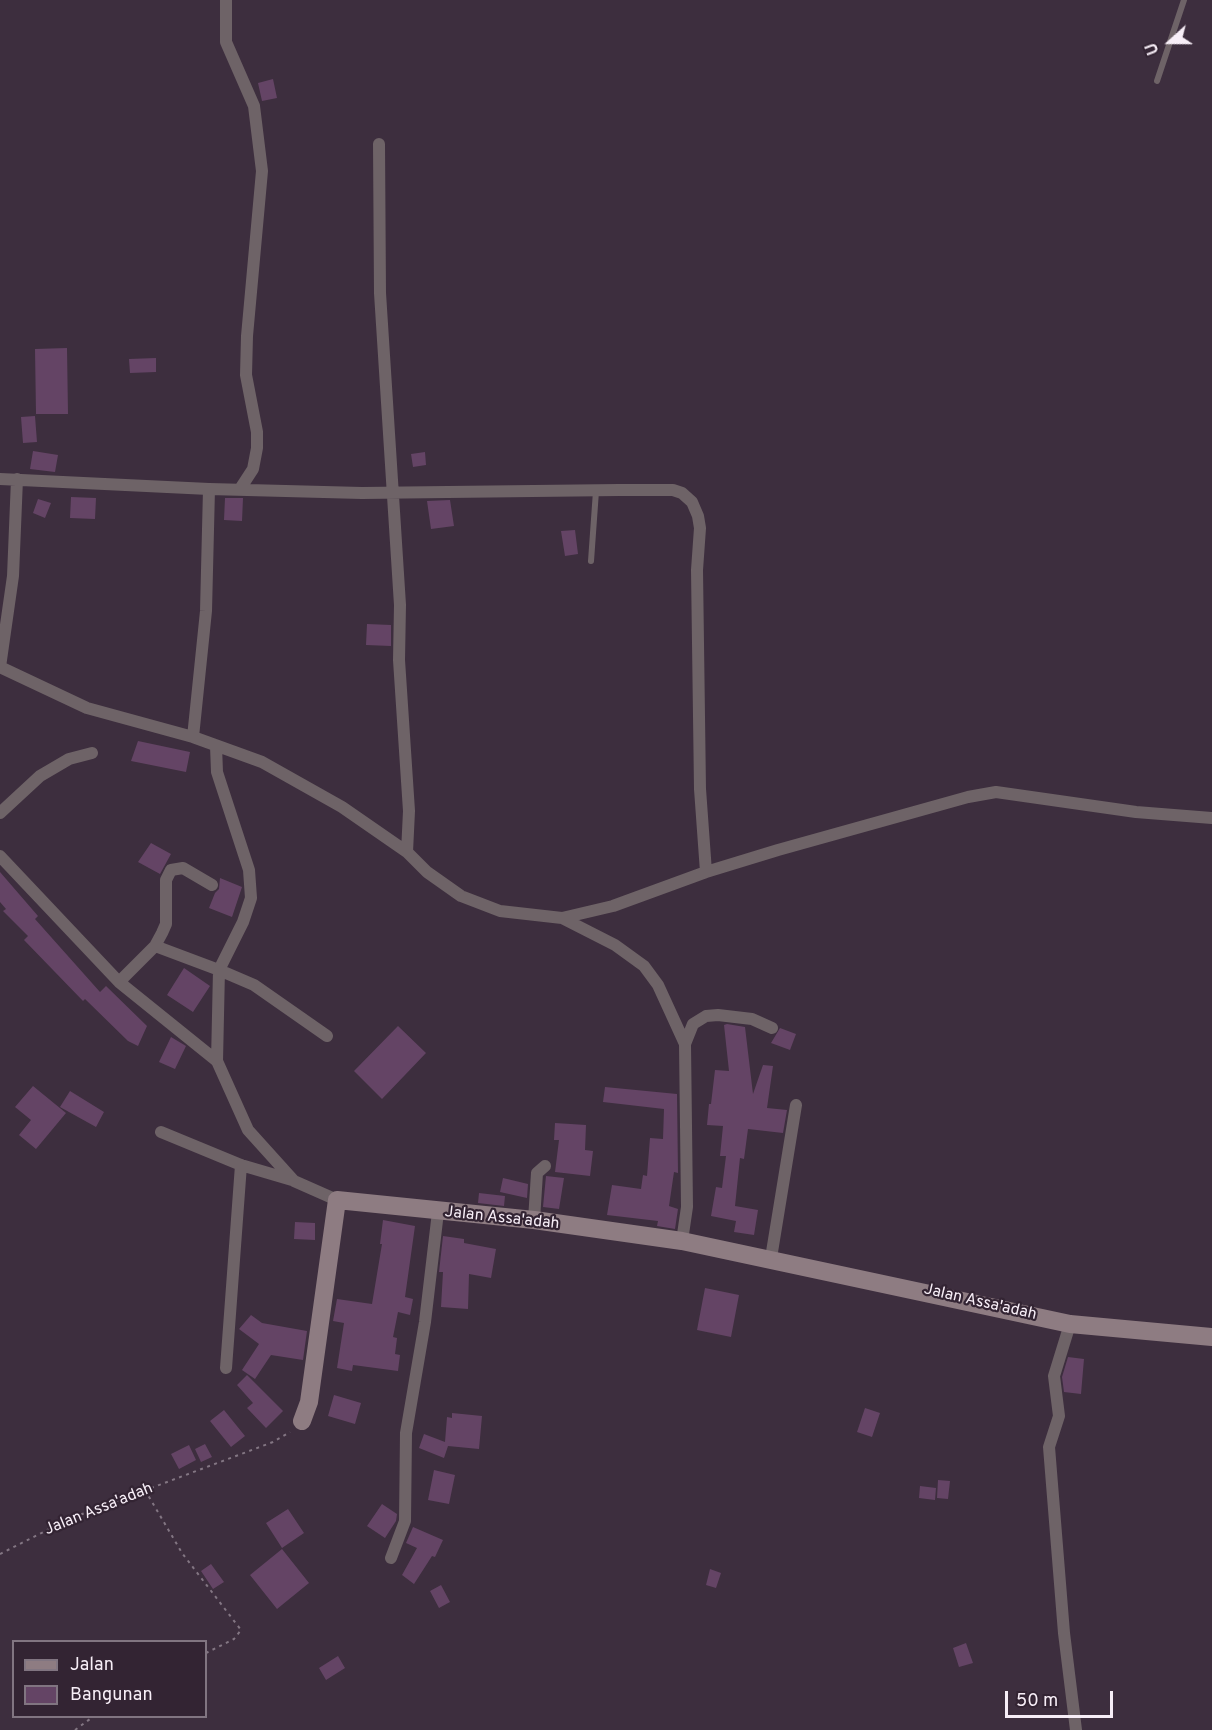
<!DOCTYPE html>
<html>
<head>
<meta charset="utf-8">
<style>
	body { margin:0 }
	#map { position:relative; width:1212px; height:1730px; overflow:hidden; background:#3d2e3e; font-family:Overpass,sans-serif }
	canvas { display:block }
	.legend { position:absolute; left:12px; top:1640px; width:195px; height:78px; box-sizing:border-box; background:#332433; border:2px solid #817581; margin:0; padding:8px 10px; list-style:none; font-size:18px; color:#f7eef7 }
	.legend li { display:flex; align-items:center; gap:12px; height:30px }
	.legend b { width:30px; border:2px solid #817581 }
	.north { position:absolute; left:1140px; top:12px; width:60px; height:60px; -webkit-text-stroke:4px #332433; paint-order:stroke; rotate:249deg; font-size:16px; font-weight:700; line-height:24px; text-align:center; color:#f7eef7 }
	.north::after { content:''; display:block; margin:auto; width:21px; height:27px; background:#f7eef7; clip-path:polygon(50% 0,100% 100%,50% 72%,0 100%) }
	.scale { position:absolute; left:1005px; top:1691px; width:108px; height:27px; box-sizing:border-box; border:3px solid #f7eef7; border-top:0; padding-left:8px; font-size:18px; line-height:21px; white-space:nowrap; color:#f7eef7; -webkit-text-stroke:4px #332433; paint-order:stroke }
</style>
</head>
<body>
<div id="map">
<canvas width="1212" height="1730"></canvas>
<ul class="legend">
<li><b style="height:8px;background:#8e7c82"></b>Jalan</li>
<li><b style="height:16px;background:#644465"></b>Bangunan</li>
</ul>
<div class="north">U</div>
<div class="scale">50 m</div>
</div>
<script>
const ctx = document.querySelector('canvas').getContext('2d');
ctx.lineJoin = 'round';
function paint(path, color) {
  ctx.fillStyle = color;
  ctx.fill(path, 'evenodd');
}
function shape(rows) {
  const path = new Path2D();
  for (const r of rows) {
    path.moveTo(r[0], r[1]);
    for (let i = 2; i < r.length; i += 2) path.lineTo(r[i], r[i + 1]);
  }
  return path;
}
function stroke(path, color, width, dash) {
  ctx.strokeStyle = color;
  ctx.lineWidth = width;
  ctx.lineCap = dash ? 'butt' : 'round';
  ctx.setLineDash(dash || []);
  ctx.stroke(path);
}
function drawText(font, color, halo, rows, align = 'center') {
  ctx.font = font + ' Overpass,sans-serif';
  ctx.lineWidth = 4.5;
  ctx.setLineDash([]);
  ctx.textBaseline = 'middle';
  ctx.strokeStyle = halo;
  ctx.fillStyle = color;
  for (const [text, x, y, turn = 0] of rows) {
    ctx.save();
    ctx.translate(x, y);
    ctx.rotate((+turn || 0) * Math.PI / 180);
    ctx.textAlign = isNaN(turn) ? turn : align;
    if (halo) ctx.strokeText(text, 0, 0);
    ctx.fillText(text, 0, 0);
    ctx.restore();
  }
}
paint(shape([
	[273,79,277,98,262,101,258,83],
	[67,348,68,414,36,414,35,349],
	[156,358,156,372,130,373,129,359],
	[35,416,37,442,23,443,21,417],
	[33,451,58,455,55,472,30,469],
	[425,452,426,465,413,467,411,454],
	[71,497,96,498,95,519,70,518],
	[225,498,243,498,242,521,224,520],
	[38,499,51,503,45,518,33,513],
	[450,500,454,526,431,529,427,501],
	[575,530,578,554,565,556,561,531],
	[367,624,391,625,391,646,366,645],
	[138,741,190,752,186,772,131,761],
	[151,843,171,854,160,874,138,862],
	[0,872,38,916,35,919,100,992,106,986,147,1026,138,1046,128,1041,85,999,83,1001,24,940,28,936,3,911,6,909,0,902],
	[220,878,242,887,232,917,209,908,215,893,219,889],
	[184,968,210,986,193,1012,167,995],
	[727,1024,745,1027,753,1094,763,1065,773,1066,767,1108,787,1110,783,1133,748,1129,744,1159,740,1158,735,1206,758,1210,754,1235,734,1232,736,1221,711,1216,716,1187,722,1188,726,1156,720,1156,723,1126,707,1125,709,1104,711,1104,715,1070,729,1071,724,1025],
	[398,1026,426,1053,382,1099,354,1071],
	[780,1028,796,1034,790,1050,771,1043],
	[171,1037,186,1046,175,1069,159,1062],
	[33,1086,66,1113,36,1149,19,1135,31,1120,15,1107],
	[605,1087,677,1094,678,1173,674,1172,669,1206,678,1209,675,1229,657,1226,658,1221,607,1215,612,1185,641,1189,643,1175,647,1176,650,1138,663,1139,664,1109,603,1102],
	[70,1091,104,1112,96,1127,60,1107],
	[555,1123,586,1125,585,1150,593,1151,590,1176,555,1172,559,1140,554,1140],
	[546,1176,564,1178,559,1209,543,1207],
	[503,1178,528,1184,527,1198,500,1192],
	[479,1193,505,1196,504,1206,478,1203],
	[383,1220,415,1226,405,1297,413,1299,410,1315,398,1312,393,1337,397,1338,395,1354,400,1355,398,1371,353,1365,352,1371,337,1368,344,1323,333,1321,337,1299,372,1304,382,1244,380,1244],
	[295,1222,315,1223,315,1240,294,1239],
	[443,1236,464,1239,464,1243,496,1249,491,1278,469,1274,468,1309,441,1307,443,1272,439,1272],
	[705,1288,739,1295,731,1337,697,1330],
	[251,1315,262,1323,307,1331,303,1360,271,1355,255,1379,242,1370,259,1344,239,1329],
	[1068,1357,1084,1359,1081,1394,1064,1392,1062,1377],
	[247,1375,283,1411,266,1428,247,1408,253,1403,237,1385],
	[334,1395,361,1403,355,1424,328,1416],
	[865,1408,880,1413,872,1437,857,1432],
	[224,1410,245,1436,231,1447,210,1421],
	[452,1413,482,1416,479,1449,448,1446,444,1458,419,1448,424,1434,445,1442,447,1417,452,1418],
	[205,1444,212,1457,201,1462,195,1449],
	[189,1445,196,1460,179,1469,171,1454],
	[434,1470,455,1475,449,1504,428,1500],
	[938,1480,950,1481,948,1499,937,1498],
	[920,1486,936,1488,935,1500,919,1498],
	[382,1504,397,1514,396,1521,385,1538,367,1526],
	[288,1509,304,1533,282,1548,266,1523],
	[413,1527,443,1540,435,1557,432,1556,414,1584,402,1575,417,1548,406,1543],
	[282,1549,309,1583,277,1609,250,1575],
	[211,1564,224,1582,213,1589,201,1571],
	[710,1569,721,1573,716,1588,706,1585],
	[441,1585,450,1602,439,1608,430,1591],
	[966,1643,973,1663,959,1667,953,1648],
	[338,1656,345,1668,326,1680,319,1668]
]), '#644465');
stroke(shape([
	[145,1490,182,1553,241,1630,234,1639,206,1653],
	[0,1554,69,1519,273,1442,290,1432],
	[75,1730,94,1716]
]), '#837683', 2, [3, 4.5]);
stroke(shape([
	[1157,81,1184,0],
	[591,561,596,491]
]), '#6e6367', 6);
stroke(shape([
	[226,0,226,42,254,106,262,171,247,336,246,375,257,432,257,448,253,469,240,489],
	[379,144,380,293,400,605,399,660,409,811,407,852],
	[0,479,209,489,362,493,619,490,673,490,682,493,692,502,698,516,700,528,697,570,700,789,706,872],
	[209,489,206,611,193,737,262,762,342,807,407,852,427,872,461,896,500,911,562,918,615,945,644,966,658,985,685,1044],
	[0,667,87,708,193,737],
	[0,667,13,576,17,479],
	[216,746,217,772,249,870,251,898,243,922,219,970,254,985,327,1036],
	[0,813,40,776,69,759,92,753],
	[0,856,119,982,217,1061],
	[562,918,613,906,706,872,778,850,968,797,996,792,1136,812,1212,818],
	[155,946,219,970,217,1061,248,1130,294,1181,337,1200],
	[119,982,155,946,162,933,166,924,166,880,171,870,183,868,212,885],
	[161,1132,241,1165,292,1180],
	[534,1220,537,1173,545,1166],
	[682,1241,687,1207,685,1044,693,1024,706,1016,718,1015,752,1019,772,1028],
	[771,1258,796,1105],
	[1070,1324,1054,1376,1059,1416,1049,1447,1064,1633,1076,1730],
	[226,1368,241,1165],
	[391,1558,405,1521,406,1433,425,1322,438,1212]
]), '#6e6367', 12);
stroke(shape([
	[302,1421,309,1402,337,1200,534,1220,682,1241,1070,1324,1212,1337]
]), '#8e7c82', 18);
drawText('16px', '#f7eef7', '#332433', [
	["Jalan Assa'adah",502,1219,6],
	["Jalan Assa'adah",980,1303,13],
	["Jalan Assa'adah",99,1510,-22]
]);
</script>
</body>
</html>
